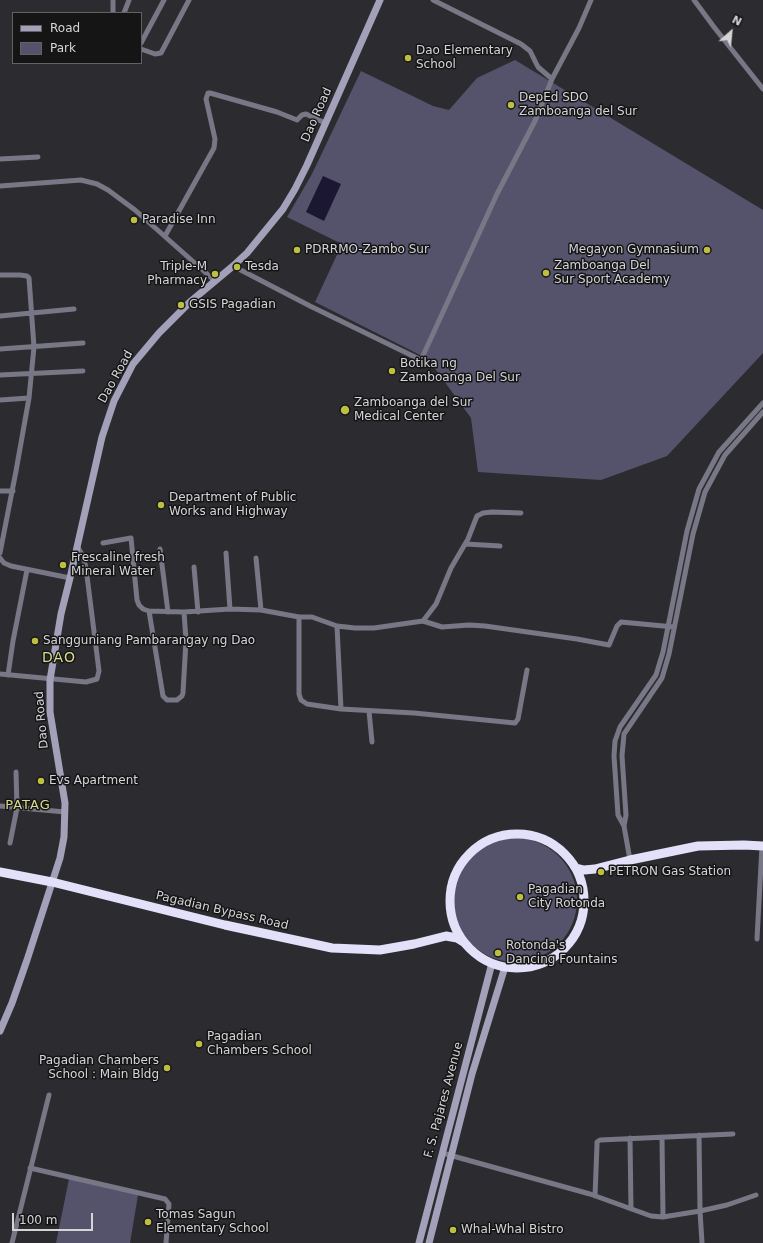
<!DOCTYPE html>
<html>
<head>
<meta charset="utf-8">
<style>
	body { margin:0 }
	#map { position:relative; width:763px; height:1243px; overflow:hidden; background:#2c2c30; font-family:"DejaVu Sans",sans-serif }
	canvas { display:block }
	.legend { position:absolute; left:12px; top:12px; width:130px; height:52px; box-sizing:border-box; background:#151516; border:1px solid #626163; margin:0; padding:5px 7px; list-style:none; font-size:12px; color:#d5d4d7 }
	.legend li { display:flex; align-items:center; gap:8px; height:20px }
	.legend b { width:20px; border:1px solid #626163 }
	.north { position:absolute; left:711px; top:12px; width:40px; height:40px; -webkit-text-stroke:3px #151516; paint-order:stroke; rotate:27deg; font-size:11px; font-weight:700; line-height:16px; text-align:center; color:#d5d4d7 }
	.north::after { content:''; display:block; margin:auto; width:14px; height:18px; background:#d5d4d7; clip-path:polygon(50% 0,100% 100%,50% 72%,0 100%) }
	.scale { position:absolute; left:12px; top:1213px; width:81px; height:18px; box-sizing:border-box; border:2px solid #d5d4d7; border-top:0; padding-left:5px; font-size:12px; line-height:14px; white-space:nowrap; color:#d5d4d7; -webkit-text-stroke:3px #151516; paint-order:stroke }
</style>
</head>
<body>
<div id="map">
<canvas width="763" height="1243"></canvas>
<ul class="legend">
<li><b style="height:5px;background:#a3a1ba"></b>Road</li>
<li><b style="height:11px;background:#55536c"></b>Park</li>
</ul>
<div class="north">N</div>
<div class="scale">100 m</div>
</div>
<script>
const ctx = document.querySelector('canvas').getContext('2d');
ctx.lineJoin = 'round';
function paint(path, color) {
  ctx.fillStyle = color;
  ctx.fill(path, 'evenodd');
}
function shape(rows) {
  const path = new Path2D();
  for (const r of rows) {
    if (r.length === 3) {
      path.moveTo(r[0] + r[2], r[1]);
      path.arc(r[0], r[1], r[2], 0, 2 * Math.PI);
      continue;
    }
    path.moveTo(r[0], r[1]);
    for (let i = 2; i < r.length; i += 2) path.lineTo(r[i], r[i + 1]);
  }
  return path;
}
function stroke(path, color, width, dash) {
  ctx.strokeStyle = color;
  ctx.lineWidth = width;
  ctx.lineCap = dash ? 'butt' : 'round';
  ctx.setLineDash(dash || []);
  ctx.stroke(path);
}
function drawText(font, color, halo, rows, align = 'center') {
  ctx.font = font + ' "DejaVu Sans",sans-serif';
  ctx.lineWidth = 3;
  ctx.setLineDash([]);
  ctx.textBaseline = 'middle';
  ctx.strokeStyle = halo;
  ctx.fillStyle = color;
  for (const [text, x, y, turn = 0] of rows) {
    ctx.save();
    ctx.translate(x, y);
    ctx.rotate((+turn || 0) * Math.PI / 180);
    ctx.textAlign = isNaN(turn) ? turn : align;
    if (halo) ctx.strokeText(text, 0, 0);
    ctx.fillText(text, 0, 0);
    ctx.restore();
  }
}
paint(shape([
	[515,60,763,210,763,353,667,456,601,480,478,472,471,418,428,359,315,302,342,244,287,217,312,174,361,71,433,106,449,110,477,78],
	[515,900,62],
	[69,1179,138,1195,130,1243,56,1243]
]), '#55536c');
paint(shape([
	[323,176,341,184,324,221,306,212]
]), '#1b1631');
stroke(shape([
	[433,0,521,44,530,51,538,67,552,79],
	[694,0,714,27,763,89],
	[113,13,113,0],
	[124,13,129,0],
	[141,43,164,0],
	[141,49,155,54,161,53,189,0],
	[0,159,38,157],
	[0,186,81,180,97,184,108,190,135,210,215,281],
	[165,236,214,148,215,139,206,99,208,93,210,93,277,112,297,120,302,115,306,114,325,123],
	[233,266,310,306,421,360,497,194,535,121,552,79,579,28,591,0],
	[0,275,20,275,27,276,29,278,34,347,29,398,16,471,0,553],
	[0,316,74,309],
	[0,349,83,343],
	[0,375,83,371],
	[0,400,29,398],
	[0,491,13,491],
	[103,543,131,538,137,600,139,605,143,609,149,611,184,612,230,609,261,610,299,617,312,617,337,626,355,628,374,628,423,621,442,627,469,625,485,626,577,639,609,645,617,626,621,622,674,627],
	[466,544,500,546],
	[160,549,168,612],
	[226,553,230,609],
	[0,558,4,563,11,566,70,578],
	[256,558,261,610],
	[194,567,198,612],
	[149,611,163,696,167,700,177,700,182,696,183,693,186,640,184,612],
	[299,617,299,694,301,700,307,704,341,709,414,713,515,723,518,719,527,670],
	[423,621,436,604,451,568,468,539,477,516,483,513,492,512,521,513],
	[337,626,341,709],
	[0,674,86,682,97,679,99,671,86,568,83,556,77,546],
	[8,675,13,641,27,570],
	[369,711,372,742],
	[0,806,65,812],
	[624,826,626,815,622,756,624,734,662,678,669,654,693,534,705,492,725,455,763,412],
	[10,843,17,808,16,772],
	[630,860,624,826,618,815,614,756,615,741,620,727,656,675,663,652,687,531,699,489,719,452,763,403],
	[757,939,762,846],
	[699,1135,700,1211,702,1243],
	[662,1137,663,1217],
	[630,1138,631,1209],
	[442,1153,590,1194,651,1216,663,1217,700,1211,727,1205,756,1195],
	[30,1168,165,1199,169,1204,166,1243],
	[595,1196,597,1145,597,1142,600,1140,733,1134],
	[12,1243,49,1095]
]), '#787786', 5);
stroke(shape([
	[0,1031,12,1003,27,960,60,858,64,837,65,803,50,712,50,680,61,614,70,578,102,437,114,401,133,364,159,333,190,302,233,266,247,253,283,209,295,189,307,165,380,0],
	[419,1243,492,963],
	[429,1243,472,1074,505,967]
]), '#a3a1ba', 7);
stroke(shape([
	[517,901,67],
	[576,868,584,870,595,869,630,860,698,846,744,845,763,846],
	[0,872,52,882,225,925,332,948,380,950,414,944,446,936,457,938,465,943]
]), '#e3e1f9', 9);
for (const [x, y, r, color] of [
	[408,58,4,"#bebf42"],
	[511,105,4,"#bebf42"],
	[134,220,4,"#bebf42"],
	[297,250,4,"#bebf42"],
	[707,250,4,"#bebf42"],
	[237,267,4,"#bebf42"],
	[546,273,4,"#bebf42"],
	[215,274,4,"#bebf42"],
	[181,305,4,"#bebf42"],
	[392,371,4,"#bebf42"],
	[345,410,5,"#bebf42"],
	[161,505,4,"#bebf42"],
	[63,565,4,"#bebf42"],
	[35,641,4,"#bebf42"],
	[41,781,4,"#bebf42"],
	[601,872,4,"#bebf42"],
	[520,897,4,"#bebf42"],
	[498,953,4,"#bebf42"],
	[199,1044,4,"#bebf42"],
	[167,1068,4,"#bebf42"],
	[148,1222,4,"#bebf42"],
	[453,1230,4,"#bebf42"]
]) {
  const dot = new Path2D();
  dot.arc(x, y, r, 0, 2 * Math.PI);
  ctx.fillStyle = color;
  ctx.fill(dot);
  stroke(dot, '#151516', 1.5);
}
drawText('12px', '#d5d4d7', '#151516', [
	["Dao Elementary",416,51],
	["School",416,65],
	["DepEd SDO",519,98],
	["Zamboanga del Sur",519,112],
	["Paradise Inn",142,220],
	["PDRRMO-Zambo Sur",305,250],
	["Megayon Gymnasium",699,250,"right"],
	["Zamboanga Del",554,266],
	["Sur Sport Academy",554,280],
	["Triple-M",207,267,"right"],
	["Pharmacy",207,281,"right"],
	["Tesda",245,267],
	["GSIS Pagadian",189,305],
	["Botika ng",400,364],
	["Zamboanga Del Sur",400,378],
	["Zamboanga del Sur",354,403],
	["Medical Center",354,417],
	["Department of Public",169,498],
	["Works and Highway",169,512],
	["Frescaline fresh",71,558],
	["Mineral Water",71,572],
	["Sangguniang Pambarangay ng Dao",43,641],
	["Evs Apartment",49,781],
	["PETRON Gas Station",609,872],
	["Pagadian",528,890],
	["City Rotonda",528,904],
	["Rotonda's",506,946],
	["Dancing Fountains",506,960],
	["Pagadian",207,1037],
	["Chambers School",207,1051],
	["Pagadian Chambers",159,1061,"right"],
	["School : Main Bldg",159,1075,"right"],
	["Tomas Sagun",156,1215],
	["Elementary School",156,1229],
	["Whal-Whal Bistro",461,1230]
], 'left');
drawText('12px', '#d5d4d7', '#151516', [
	["Dao Road",317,115,-66],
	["Dao Road",116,377,-61],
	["Dao Road",42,720,-95],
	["Pagadian Bypass Road",222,911,13],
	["F. S. Pajares Avenue",444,1100,-75]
]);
ctx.letterSpacing = '1px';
drawText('13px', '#dadc8e', '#151516', [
	["PATAG",28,806]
]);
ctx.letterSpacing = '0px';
ctx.letterSpacing = '1px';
drawText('14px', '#dadc8e', '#151516', [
	["DAO",59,658]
]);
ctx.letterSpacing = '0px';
</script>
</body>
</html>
